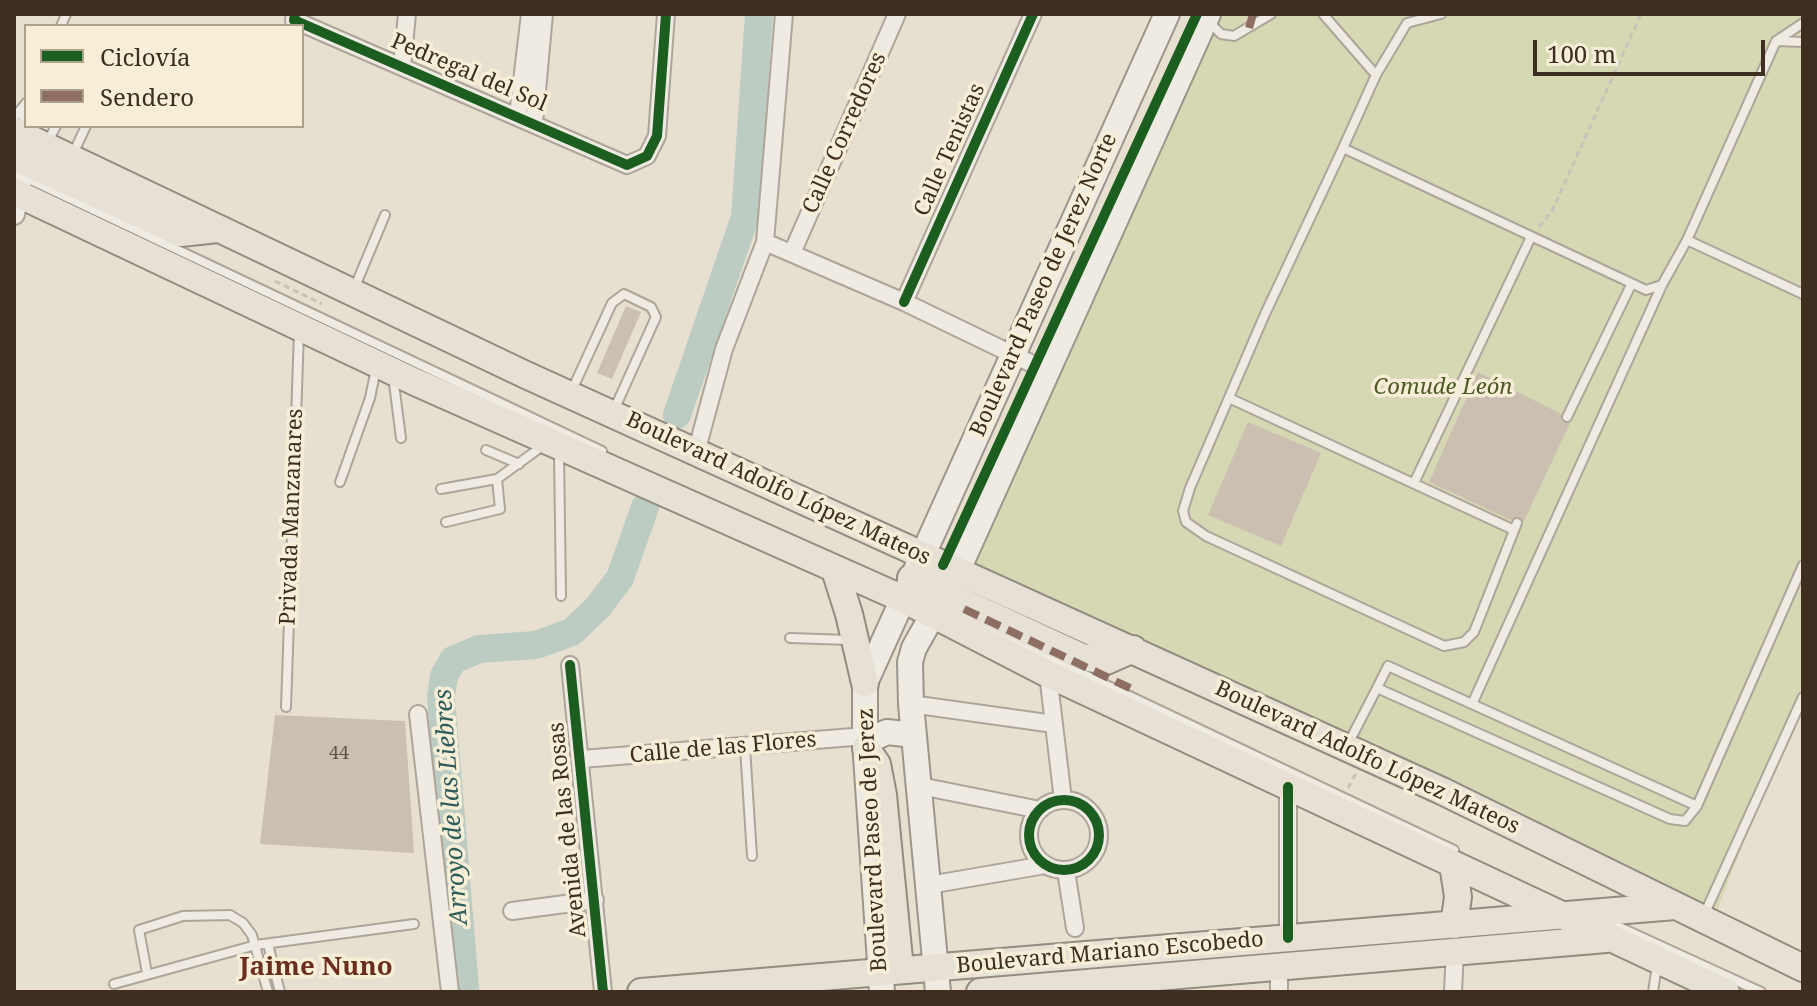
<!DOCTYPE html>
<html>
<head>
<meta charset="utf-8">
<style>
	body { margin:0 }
	#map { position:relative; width:1817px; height:1006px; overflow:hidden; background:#e7e0d1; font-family:"Noto Serif",serif }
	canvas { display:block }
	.frame { position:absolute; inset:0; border:16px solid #3d2e20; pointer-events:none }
	.legend { position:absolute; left:24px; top:24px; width:280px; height:104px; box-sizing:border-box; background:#f7eed8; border:2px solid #ada18e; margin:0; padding:10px 14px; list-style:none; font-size:24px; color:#3d2e20 }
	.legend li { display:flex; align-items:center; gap:16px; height:40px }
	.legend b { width:40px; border:2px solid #ada18e }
	.scale { position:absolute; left:1533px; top:40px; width:232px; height:36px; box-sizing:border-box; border:4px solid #3d2e20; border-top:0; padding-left:10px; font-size:24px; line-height:28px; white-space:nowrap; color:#3d2e20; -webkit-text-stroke:6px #f7eed8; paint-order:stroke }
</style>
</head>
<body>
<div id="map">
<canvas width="1817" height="1006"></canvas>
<div class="frame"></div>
<ul class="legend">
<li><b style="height:10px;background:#1b5e20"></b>Ciclovía</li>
<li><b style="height:10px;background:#8d6e63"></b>Sendero</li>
</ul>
<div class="scale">100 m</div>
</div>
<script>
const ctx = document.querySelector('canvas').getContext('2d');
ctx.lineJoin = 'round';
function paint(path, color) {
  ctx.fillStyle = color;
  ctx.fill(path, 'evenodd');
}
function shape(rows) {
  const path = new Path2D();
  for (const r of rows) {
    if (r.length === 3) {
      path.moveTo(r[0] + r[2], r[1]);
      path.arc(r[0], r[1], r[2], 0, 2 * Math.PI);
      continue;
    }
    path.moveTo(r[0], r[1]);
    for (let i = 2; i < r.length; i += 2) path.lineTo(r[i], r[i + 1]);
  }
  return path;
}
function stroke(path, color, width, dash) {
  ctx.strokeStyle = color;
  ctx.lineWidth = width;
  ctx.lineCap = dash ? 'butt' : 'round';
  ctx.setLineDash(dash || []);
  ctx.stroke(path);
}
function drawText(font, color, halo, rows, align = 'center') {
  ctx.font = font + ' "Noto Serif",serif';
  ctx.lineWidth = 7;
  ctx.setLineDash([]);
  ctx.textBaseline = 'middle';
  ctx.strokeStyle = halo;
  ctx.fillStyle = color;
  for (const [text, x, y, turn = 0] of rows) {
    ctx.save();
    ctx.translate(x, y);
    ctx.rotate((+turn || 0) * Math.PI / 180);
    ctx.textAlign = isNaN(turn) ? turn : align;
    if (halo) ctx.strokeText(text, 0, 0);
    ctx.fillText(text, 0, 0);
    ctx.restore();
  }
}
paint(shape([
	[1217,14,1803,14,1803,691,1711,926,961,574]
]), '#d6d7b3');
stroke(shape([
	[677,415,745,217,759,14],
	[465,988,441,697,444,676,453,660,479,649,536,645,572,632,598,607,620,578,645,507]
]), '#bcccc2', 28);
paint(shape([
	[626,306,641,312,612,379,597,373],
	[1478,372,1561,414,1562,422,1570,423,1524,521,1517,516,1511,520,1429,482],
	[1248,422,1321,453,1281,546,1208,515],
	[275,715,405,721,414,853,260,844]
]), '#cbbfb2');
const service = shape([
	[1323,14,1376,75,1343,148,1646,290,1662,285,1687,240,1803,294],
	[1209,22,1221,34,1234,36,1271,14],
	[61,26,66,14],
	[1777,41,1803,42],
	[1376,75,1407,23,1441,14],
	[22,112,27,131],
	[14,118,26,103],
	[48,141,56,126],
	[1343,148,1265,314,1190,488,1183,511,1186,522,1206,536,1444,646,1464,642,1474,632,1517,523],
	[72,156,86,126],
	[22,176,602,451],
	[1687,240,1776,41,1803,23],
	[354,289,385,215],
	[393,376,401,438],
	[572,390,612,303,624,294,651,307,656,317,614,410],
	[1229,398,1514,530],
	[1567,417,1631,285],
	[486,450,519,464],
	[559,452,561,596],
	[340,482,370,398,376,369],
	[1414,483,1531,237],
	[441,489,497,479,544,445],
	[446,522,500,509,497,479],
	[978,624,1454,850],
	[790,638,849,640],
	[1473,702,1662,285],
	[286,707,299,332],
	[1348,744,1377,688],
	[745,747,752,856],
	[1697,806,1388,666,1377,688,1670,819,1685,821,1697,806,1803,565],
	[1704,915,1803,697],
	[1604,920,1761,992],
	[268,944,280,992],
	[147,973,139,930,183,916,230,915,243,923,252,935,268,992],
	[114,984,256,945,414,924],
	[1653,992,1657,965]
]);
const minor = shape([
	[295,14,294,20,627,165,647,156,657,136,666,14],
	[402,66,407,14],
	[518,115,530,14],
	[534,123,544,14],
	[765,242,904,302,1047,371],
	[792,253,897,14],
	[904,302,1033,14],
	[697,449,724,349,765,242,784,14],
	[570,665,603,992],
	[1048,674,1063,800],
	[911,704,1054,724],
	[418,714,450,992],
	[582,759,865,736],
	[920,786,1040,810],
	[1064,835,35],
	[1066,871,1075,928],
	[929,885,1045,865],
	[512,911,595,900],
	[1288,938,1288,787],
	[1279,992,1279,968],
	[1453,992,1455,950]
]);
const tertiary = shape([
	[14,214,27,150]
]);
const secondary = shape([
	[865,742,887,732,914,735],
	[882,992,865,742,865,683,1167,14],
	[938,992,911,704,910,662,914,648,957,572,1208,14]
]);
const primary = shape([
	[14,131,526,375,1442,791,1803,968],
	[14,157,181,233,217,229],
	[14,192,413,381,901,598,1048,674,1726,992],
	[835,570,849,614,865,683],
	[911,578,1082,657,1106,661,1133,649],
	[866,748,877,764,883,795,900,969],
	[1453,864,1458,897,1454,925],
	[641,992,1675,906],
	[980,992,1606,939]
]);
stroke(service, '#ada599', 12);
stroke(minor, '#ada599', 20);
stroke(tertiary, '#ada599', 24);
stroke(secondary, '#9c958a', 28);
stroke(primary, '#928b80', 30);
stroke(shape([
	[1539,227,1552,211,1641,14],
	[275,281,322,304],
	[1348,788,1356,773]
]), '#c8c2b9', 3, [6, 4]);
stroke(service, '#efebe3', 8);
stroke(minor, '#efebe3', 16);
stroke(tertiary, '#efebe3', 20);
stroke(secondary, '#efebe3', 24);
stroke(primary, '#e6e1d4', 26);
stroke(shape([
	[1249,28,1253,14],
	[964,609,1136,691]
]), '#8d6e63', 8, [16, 8]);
stroke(shape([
	[295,14,294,20,627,165,647,156,657,136,666,14],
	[904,302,1033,14],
	[943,565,1197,14],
	[570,665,603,992],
	[1064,835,35],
	[1288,938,1288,787]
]), '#1b5e20', 10);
drawText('18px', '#605244', null, [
	["44",339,754]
]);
drawText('22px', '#3d2e20', '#f7eed8', [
	["Pedregal del Sol",469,73,23],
	["Calle Corredores",845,133,-66],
	["Calle Tenistas",950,150,-66],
	["Boulevard Paseo de Jerez Norte",1044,285,-66],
	["Boulevard Adolfo López Mateos",778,489,25],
	["Privada Manzanares",292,517,-88],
	["Calle de las Flores",723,748,-5],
	["Boulevard Adolfo López Mateos",1367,758,25],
	["Avenida de las Rosas",568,830,-96],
	["Boulevard Paseo de Jerez",873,840,-93],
	["Boulevard Mariano Escobedo",1110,953,-5]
]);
drawText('italic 22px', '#4d5a26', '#f7eed8', [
	["Comude León",1443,388]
]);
drawText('italic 24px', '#2f5d5a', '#f7eed8', [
	["Arroyo de las Liebres",452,807,-94]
]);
drawText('bold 26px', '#6b2e1e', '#f7eed8', [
	["Jaime Nuno",316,968]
]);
</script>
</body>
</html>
